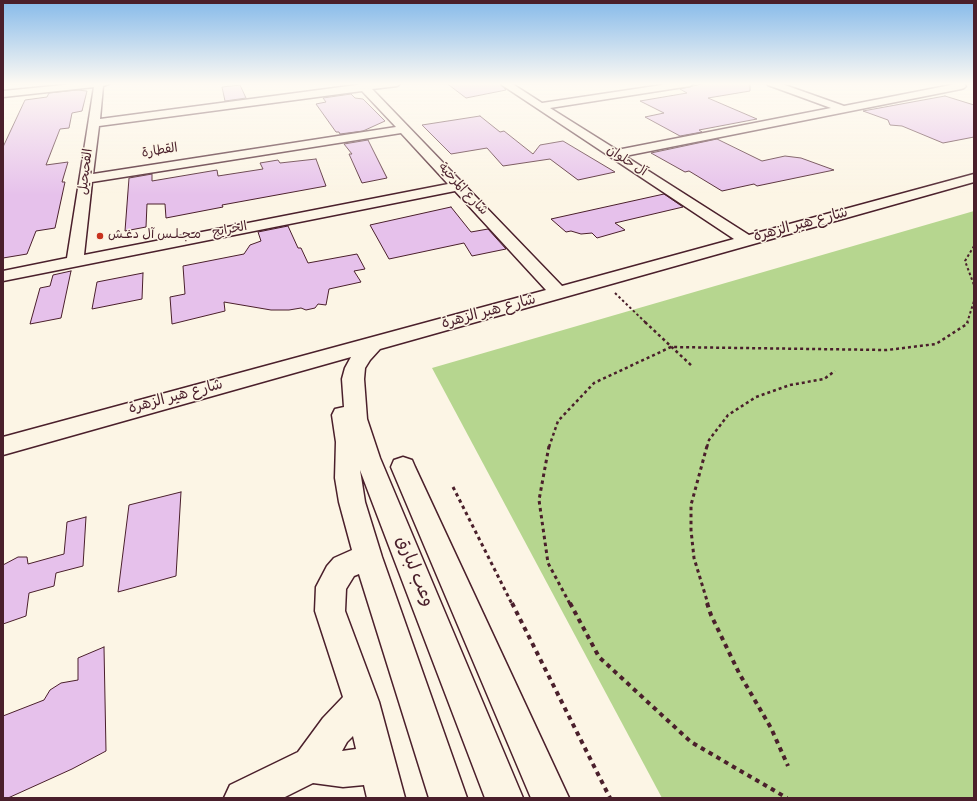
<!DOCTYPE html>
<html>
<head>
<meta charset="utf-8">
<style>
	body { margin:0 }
	#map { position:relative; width:977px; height:801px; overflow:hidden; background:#fcf5e5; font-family:"Gochi Hand",sans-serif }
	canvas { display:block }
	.frame { position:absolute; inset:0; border:4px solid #4a1f2b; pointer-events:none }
</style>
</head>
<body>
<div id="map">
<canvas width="977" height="801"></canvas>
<div class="frame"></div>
</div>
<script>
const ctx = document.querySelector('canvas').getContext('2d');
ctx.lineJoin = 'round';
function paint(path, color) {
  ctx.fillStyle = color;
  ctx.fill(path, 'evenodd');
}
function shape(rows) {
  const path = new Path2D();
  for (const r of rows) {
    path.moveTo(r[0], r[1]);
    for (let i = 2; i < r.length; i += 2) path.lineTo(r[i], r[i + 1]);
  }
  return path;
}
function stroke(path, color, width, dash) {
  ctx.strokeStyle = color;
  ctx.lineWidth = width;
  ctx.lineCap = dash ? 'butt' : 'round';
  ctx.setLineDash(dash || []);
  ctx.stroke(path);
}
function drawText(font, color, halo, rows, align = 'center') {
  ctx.font = font + ' "Gochi Hand","Playpen Sans Arabic",sans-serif';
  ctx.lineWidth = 3;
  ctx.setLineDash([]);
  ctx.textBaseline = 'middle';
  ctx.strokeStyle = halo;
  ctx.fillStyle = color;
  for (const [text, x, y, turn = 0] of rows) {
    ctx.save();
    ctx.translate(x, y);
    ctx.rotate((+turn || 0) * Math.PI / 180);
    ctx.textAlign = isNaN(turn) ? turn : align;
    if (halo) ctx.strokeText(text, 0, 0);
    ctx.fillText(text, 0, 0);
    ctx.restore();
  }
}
paint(shape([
	[974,211,974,798,662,798,432,368]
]), '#b6d68f');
const building = shape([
	[445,82,500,82,506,90,466,98,445,82],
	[710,82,750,82,750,91,708,98,757,119,699,130,702,132,680,136,645,117,664,113,640,101,687,93,680,89,710,82],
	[240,85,246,98,225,101,222,87,240,85],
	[77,90,87,91,82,111,72,113,69,128,60,129,46,165,68,162,62,182,65,182,55,228,36,231,27,254,3,258,3,147,25,100,47,97,49,93,77,90],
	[351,94,355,98,363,99,385,121,363,131,340,134,339,132,336,132,316,104,326,102,323,98,351,94],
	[945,96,974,105,974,137,943,143,902,126,890,125,888,120,863,111,945,96],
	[480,116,500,132,504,131,533,154,540,145,563,141,615,172,578,180,550,159,503,166,487,148,451,154,422,125,480,116],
	[717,139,762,161,785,156,801,158,834,170,757,186,754,184,722,191,689,171,685,172,651,153,717,139],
	[368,140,387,178,362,183,349,154,352,154,344,144,368,140],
	[316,159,326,186,222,205,223,207,166,218,165,204,147,204,146,227,125,231,129,178,152,174,152,181,217,170,218,176,263,169,260,163,278,160,280,163,316,159],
	[664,194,683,207,615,223,625,230,597,238,592,233,581,234,571,231,566,232,551,219,664,194],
	[451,207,471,232,488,229,506,249,472,256,464,243,389,259,370,225,451,207],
	[288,226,298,248,301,248,308,263,357,254,365,269,354,271,361,282,329,289,326,305,318,304,315,308,306,310,301,308,289,310,271,310,224,302,225,311,172,324,170,297,185,294,183,266,244,254,250,245,261,241,258,232,288,226],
	[71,271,61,318,30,324,40,288,50,286,53,275,71,271],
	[143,273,142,299,92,309,97,282,143,273],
	[181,492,176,576,118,592,129,505,181,492],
	[86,517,83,566,56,573,54,586,29,593,26,616,3,624,3,565,18,557,27,557,28,564,64,554,67,522,86,517],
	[104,647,106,751,72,769,8,798,3,798,3,716,44,700,50,690,61,683,78,680,78,658,104,647]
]);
paint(building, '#e6c1eb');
stroke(building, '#4a1f2b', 1);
const minor = shape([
	[84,83,111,83,103,86,100,119,364,84,401,83,397,86,372,89,562,286,734,239,502,85,501,83,511,83,542,103,675,83,694,83,690,86,550,108,617,150,831,108,768,85,767,83,779,83,844,106,961,83,964,84,966,86,964,88,961,89,625,156,749,235,974,174,974,182,380,349,370,360,365,368,364,379,367,419,380,458,523,798,485,798,360,470,365,502,382,557,467,798,429,798,359,574,354,576,346,589,345,611,379,702,405,798,367,798,364,785,343,787,313,783,283,798,224,798,230,785,298,752,323,718,343,697,315,611,316,587,327,566,334,558,352,550,339,502,335,478,336,442,332,415,335,409,344,407,342,379,345,368,351,357,3,455,3,437,546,290,455,191,3,281,3,271,67,258,94,87,3,97,3,91,84,83],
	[362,91,396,127,93,174,99,126,362,91],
	[401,133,448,184,84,255,92,182,401,133],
	[353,736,356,749,342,751,347,742,353,736],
	[403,457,412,460,415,467,569,798,531,798,391,467,394,460,403,457]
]);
stroke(minor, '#4a1f2b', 3);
stroke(shape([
	[974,246,965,261,974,285],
	[615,293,646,323],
	[967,323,974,301]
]), '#4a1f2b', 2, [2.5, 2.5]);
stroke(shape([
	[645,322,693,367],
	[549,447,558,421,594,383,671,347,887,350,936,344,967,324,968,322],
	[707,447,709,440,728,415,756,397,790,385,824,379,835,371]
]), '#4a1f2b', 2.5, [3, 3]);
stroke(shape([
	[549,446,539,500,548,563,570,604],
	[707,446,691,505,691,530,694,558,708,604],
	[453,487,512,604]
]), '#4a1f2b', 3, [3.5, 3.5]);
stroke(shape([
	[512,603,610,798],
	[570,603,599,657,691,742,787,798],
	[707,603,711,615,739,673,771,728,788,766]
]), '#4a1f2b', 4, [4.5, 4.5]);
paint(minor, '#fcf5e5');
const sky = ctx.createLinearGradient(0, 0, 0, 195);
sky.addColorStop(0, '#86baea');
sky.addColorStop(0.43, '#fefaf3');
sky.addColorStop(1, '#fefaf300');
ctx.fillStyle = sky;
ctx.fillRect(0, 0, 977, 195);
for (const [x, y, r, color] of [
	[100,236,4,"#c8321e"]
]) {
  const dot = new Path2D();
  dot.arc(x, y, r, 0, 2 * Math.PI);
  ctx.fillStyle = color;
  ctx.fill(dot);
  stroke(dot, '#fcf5e5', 1.5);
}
drawText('13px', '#4a1f2b', '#fcf5e5', [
	["القطارة",160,152,-9],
	["آل حلوان",626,162,33],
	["الفحيحيل",87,172,-83],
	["شارع المرخية",462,190,47],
	["الخرايج",230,231,-11]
]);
drawText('13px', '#4a1f2b', '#fcf5e5', [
	["مـجـلـس آل دغـش",108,236]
], 'left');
drawText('15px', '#4a1f2b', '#fcf5e5', [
	["شارع هير الزهرة",801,226,-15],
	["شارع هير الزهرة",489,313,-15],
	["شارع هير الزهرة",176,398,-15]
]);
drawText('18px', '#4a1f2b', '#fcf5e5', [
	["وعب لبارق",413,572,68]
]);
</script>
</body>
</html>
